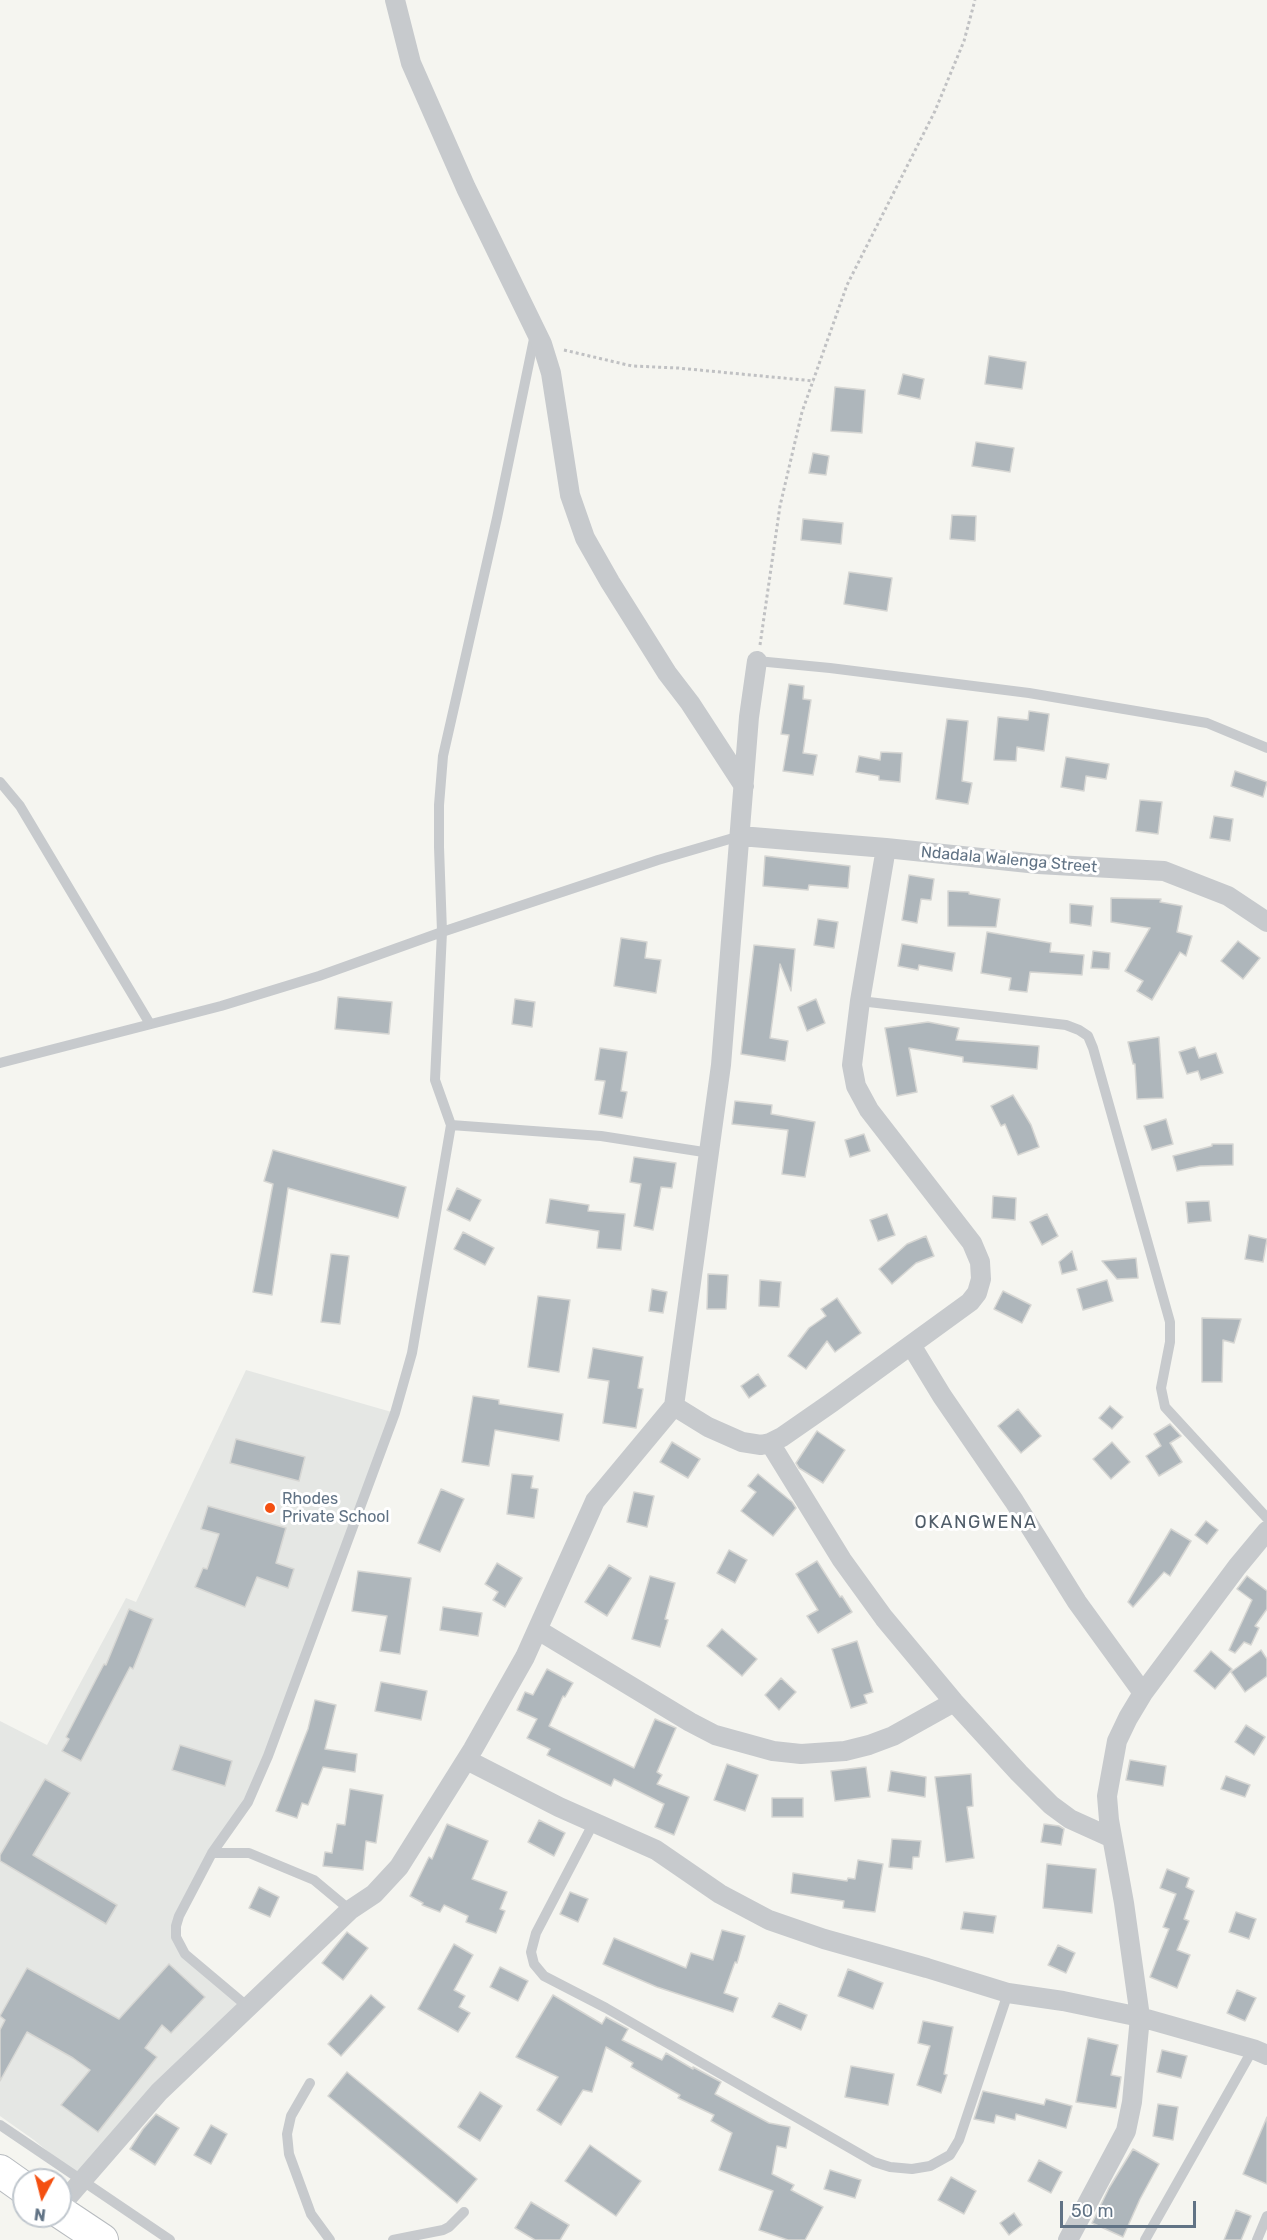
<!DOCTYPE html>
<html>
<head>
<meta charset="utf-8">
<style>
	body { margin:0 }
	#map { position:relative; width:1267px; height:2240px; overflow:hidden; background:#f5f5f0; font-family:Rubik,sans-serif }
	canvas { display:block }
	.north { position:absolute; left:12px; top:2168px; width:60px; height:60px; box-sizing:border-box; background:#fff; border:2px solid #c0c7ce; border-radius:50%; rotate:187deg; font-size:16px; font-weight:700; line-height:24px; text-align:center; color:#617385 }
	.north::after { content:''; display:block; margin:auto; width:21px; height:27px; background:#f45011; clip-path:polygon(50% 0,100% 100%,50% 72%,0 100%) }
	.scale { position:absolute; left:1060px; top:2201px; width:136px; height:27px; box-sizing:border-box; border:3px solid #617385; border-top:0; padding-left:8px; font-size:18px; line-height:21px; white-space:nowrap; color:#617385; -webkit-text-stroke:4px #fff; paint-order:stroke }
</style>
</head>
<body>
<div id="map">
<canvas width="1267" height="2240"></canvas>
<div class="north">N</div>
<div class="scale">50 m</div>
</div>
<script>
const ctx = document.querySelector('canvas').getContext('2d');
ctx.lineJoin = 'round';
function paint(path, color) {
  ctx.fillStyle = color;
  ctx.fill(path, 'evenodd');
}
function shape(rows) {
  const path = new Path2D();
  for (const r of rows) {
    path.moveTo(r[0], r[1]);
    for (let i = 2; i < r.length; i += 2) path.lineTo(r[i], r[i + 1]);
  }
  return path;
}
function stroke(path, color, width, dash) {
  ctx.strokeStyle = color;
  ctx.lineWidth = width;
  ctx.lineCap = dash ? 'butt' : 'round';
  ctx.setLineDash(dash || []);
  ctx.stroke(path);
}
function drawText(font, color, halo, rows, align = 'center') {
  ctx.font = font + ' Rubik,sans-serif';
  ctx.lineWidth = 6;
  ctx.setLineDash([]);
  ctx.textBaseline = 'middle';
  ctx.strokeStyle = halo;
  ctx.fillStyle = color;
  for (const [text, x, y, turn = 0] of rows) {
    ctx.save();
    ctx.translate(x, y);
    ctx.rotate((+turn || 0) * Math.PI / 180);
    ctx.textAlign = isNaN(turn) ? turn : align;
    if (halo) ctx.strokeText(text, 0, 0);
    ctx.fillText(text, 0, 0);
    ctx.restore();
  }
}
paint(shape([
	[246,1370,395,1413,268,1756,179,1916,179,1946,248,2007,82,2180,34,2140,0,2116,0,1721,47,1745,126,1598,136,1602]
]), '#e5e7e4');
const building = shape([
	[989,356,1026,362,1022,389,985,384,989,356],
	[903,374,924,379,920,399,898,394,903,374],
	[835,387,865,390,862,433,831,431,835,387],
	[976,442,1014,448,1010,472,972,466,976,442],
	[813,453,829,456,826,475,809,473,813,453],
	[952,515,976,516,975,541,950,539,952,515],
	[803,519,843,523,841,544,801,540,803,519],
	[849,572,892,578,887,611,844,604,849,572],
	[789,684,804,686,803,699,811,700,803,753,817,755,813,775,783,771,789,735,781,734,789,684],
	[1029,711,1049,714,1044,751,1017,747,1016,761,994,760,998,717,1028,720,1029,711],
	[947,719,968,721,962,781,972,783,968,804,936,799,947,719],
	[881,752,902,753,900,782,879,780,879,776,856,772,859,756,880,760,881,752],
	[1066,757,1109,764,1106,779,1086,776,1084,791,1061,787,1066,757],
	[1235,771,1267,782,1263,797,1231,786,1235,771],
	[1140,800,1162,802,1158,834,1136,831,1140,800],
	[1214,816,1233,819,1230,841,1210,838,1214,816],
	[765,856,850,866,848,888,809,885,808,890,763,886,765,856],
	[909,875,934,879,931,900,921,899,917,923,902,920,909,875],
	[948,891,969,892,969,894,1000,899,996,927,948,926,948,891],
	[1111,898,1161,899,1160,902,1182,906,1177,932,1192,936,1186,956,1180,952,1152,1000,1137,991,1143,981,1125,971,1150,928,1111,922,1111,898],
	[1070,904,1093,906,1091,926,1070,923,1070,904],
	[818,919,838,922,834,948,814,945,818,919],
	[987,932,1051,943,1050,952,1084,955,1082,975,1030,972,1027,992,1009,990,1011,978,981,973,987,932],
	[621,938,647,942,645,958,661,960,656,993,614,986,621,938],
	[1238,941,1260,958,1243,979,1221,961,1238,941],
	[902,944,955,953,952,971,919,965,918,970,898,966,902,944],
	[754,945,795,949,791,991,780,964,770,1038,788,1041,785,1061,741,1054,754,945],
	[1093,951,1110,953,1109,969,1091,968,1093,951],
	[338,997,392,1002,389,1034,335,1029,338,997],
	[515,999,535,1002,532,1027,512,1024,515,999],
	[816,999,825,1023,807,1031,798,1007,816,999],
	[928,1022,959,1028,956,1040,1039,1046,1037,1069,963,1062,963,1057,909,1048,917,1092,897,1096,885,1028,928,1022],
	[1159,1037,1163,1098,1137,1099,1135,1064,1133,1064,1128,1042,1159,1037],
	[1195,1047,1199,1058,1216,1053,1223,1073,1201,1080,1198,1071,1187,1074,1179,1052,1195,1047],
	[600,1048,627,1052,621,1091,627,1092,622,1118,599,1114,605,1081,595,1080,600,1048],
	[1013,1095,1031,1125,1039,1147,1018,1155,1005,1124,1001,1126,991,1106,1013,1095],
	[735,1101,772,1105,771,1114,815,1122,805,1177,782,1174,788,1130,732,1124,735,1101],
	[1166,1119,1173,1144,1152,1150,1144,1126,1166,1119],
	[864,1134,870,1151,850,1157,845,1140,864,1134],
	[1212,1144,1233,1144,1233,1165,1200,1166,1177,1171,1173,1156,1212,1146,1212,1144],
	[273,1150,406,1187,398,1218,288,1188,272,1295,253,1292,273,1184,264,1181,273,1150],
	[634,1157,676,1163,672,1188,661,1187,653,1230,634,1226,641,1184,630,1182,634,1157],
	[457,1188,481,1200,470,1221,447,1210,457,1188],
	[993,1196,1016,1198,1015,1220,992,1218,993,1196],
	[550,1199,589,1205,588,1211,625,1214,621,1250,597,1248,599,1231,546,1223,550,1199],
	[1209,1201,1211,1221,1188,1223,1186,1202,1209,1201],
	[887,1214,895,1235,878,1241,870,1220,887,1214],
	[1047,1214,1058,1236,1042,1245,1030,1222,1047,1214],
	[463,1232,494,1248,485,1265,454,1249,463,1232],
	[1249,1235,1267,1239,1263,1262,1245,1259,1249,1235],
	[926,1236,934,1256,916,1263,892,1284,879,1269,907,1244,926,1236],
	[1072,1251,1077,1270,1062,1274,1059,1262,1072,1251],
	[331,1254,349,1256,340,1324,321,1322,331,1254],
	[1136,1258,1138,1278,1117,1279,1102,1261,1136,1258],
	[708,1274,728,1275,726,1309,707,1309,708,1274],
	[760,1280,781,1282,779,1307,759,1306,760,1280],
	[1107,1280,1113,1301,1083,1310,1077,1289,1107,1280],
	[652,1289,667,1292,663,1313,649,1311,652,1289],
	[1003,1291,1031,1305,1022,1323,994,1309,1003,1291],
	[538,1296,570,1300,559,1372,528,1367,538,1296],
	[837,1298,861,1333,835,1352,827,1341,806,1369,788,1356,809,1328,826,1316,821,1309,837,1298],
	[1202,1318,1241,1319,1234,1343,1223,1340,1222,1382,1202,1382,1202,1318],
	[593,1348,643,1357,638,1388,643,1389,636,1428,603,1423,609,1381,588,1378,593,1348],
	[758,1374,766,1386,749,1398,741,1386,758,1374],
	[473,1396,499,1400,499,1404,563,1414,559,1441,495,1430,489,1466,462,1462,473,1396],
	[1110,1406,1123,1417,1112,1429,1099,1418,1110,1406],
	[1018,1409,1041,1436,1021,1453,998,1426,1018,1409],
	[1170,1424,1181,1436,1170,1443,1182,1462,1159,1476,1146,1456,1161,1446,1154,1434,1170,1424],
	[817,1431,845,1450,823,1483,799,1468,796,1463,817,1431],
	[236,1439,305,1457,299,1481,230,1463,236,1439],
	[672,1442,700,1459,688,1478,660,1462,672,1442],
	[1112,1442,1130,1462,1111,1479,1093,1459,1112,1442],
	[512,1474,533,1476,531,1488,538,1489,534,1518,507,1514,512,1474],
	[758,1474,792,1502,796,1508,773,1536,741,1511,756,1492,748,1486,758,1474],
	[441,1489,464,1499,440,1552,418,1543,441,1489],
	[634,1492,654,1496,647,1527,627,1522,634,1492],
	[208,1506,286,1528,276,1563,294,1569,288,1588,257,1577,245,1607,195,1587,203,1568,207,1569,219,1534,201,1529,208,1506],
	[1206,1521,1218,1530,1207,1544,1195,1535,1206,1521],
	[1171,1529,1191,1541,1170,1576,1164,1572,1133,1607,1128,1602,1171,1529],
	[729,1550,747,1560,735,1583,717,1573,729,1550],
	[817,1561,840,1597,842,1596,852,1612,818,1633,807,1616,818,1610,796,1574,817,1561],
	[497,1563,522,1578,505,1607,493,1600,498,1592,485,1584,497,1563],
	[609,1565,631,1578,607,1616,585,1602,609,1565],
	[358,1571,411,1578,400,1654,380,1651,387,1616,352,1611,358,1571],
	[650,1576,675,1583,665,1619,668,1620,660,1647,632,1639,650,1576],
	[1247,1576,1267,1591,1267,1609,1255,1626,1259,1628,1251,1645,1244,1642,1235,1653,1229,1650,1252,1600,1237,1589,1247,1576],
	[443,1607,482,1613,478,1636,440,1630,443,1607],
	[129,1609,153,1619,133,1669,130,1667,81,1761,62,1751,69,1739,66,1737,104,1664,106,1665,129,1609],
	[722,1629,757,1659,742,1676,707,1646,722,1629],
	[857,1641,873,1692,864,1695,867,1703,851,1708,832,1649,857,1641],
	[1261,1650,1267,1659,1267,1676,1245,1692,1231,1672,1261,1650],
	[1211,1651,1232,1669,1215,1689,1194,1671,1211,1651],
	[547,1669,573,1683,565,1697,563,1696,549,1726,634,1768,655,1719,676,1728,657,1772,662,1775,657,1784,689,1797,674,1835,655,1827,664,1804,614,1779,611,1786,547,1755,550,1749,527,1738,537,1719,517,1710,525,1692,533,1695,547,1669],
	[781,1678,796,1692,779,1710,765,1695,781,1678],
	[381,1682,427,1691,421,1720,375,1711,381,1682],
	[315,1700,336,1705,325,1749,357,1754,355,1772,323,1767,308,1805,302,1803,297,1818,276,1811,308,1729,315,1700],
	[1246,1725,1265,1737,1254,1755,1235,1742,1246,1725],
	[180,1745,232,1761,225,1786,172,1770,180,1745],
	[1130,1760,1166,1766,1163,1786,1126,1780,1130,1760],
	[727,1764,758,1775,745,1811,714,1800,727,1764],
	[866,1767,870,1797,835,1801,831,1771,866,1767],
	[891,1771,926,1777,925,1797,888,1791,891,1771],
	[971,1774,973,1806,967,1807,974,1858,946,1862,935,1777,971,1774],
	[1226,1776,1250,1785,1245,1797,1221,1789,1226,1776],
	[45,1779,70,1793,33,1855,117,1905,106,1924,0,1861,0,1855,45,1779],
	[350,1789,383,1795,376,1843,366,1841,363,1870,323,1866,325,1852,332,1853,337,1824,345,1825,350,1789],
	[772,1798,803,1798,803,1817,772,1817,772,1798],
	[539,1820,565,1833,554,1856,528,1842,539,1820],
	[447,1824,488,1841,472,1879,507,1892,500,1909,505,1911,496,1933,466,1922,468,1916,444,1905,440,1912,422,1905,423,1903,410,1896,429,1857,432,1859,447,1824],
	[1044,1824,1059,1826,1064,1829,1061,1845,1041,1842,1044,1824],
	[892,1839,921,1841,919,1857,913,1857,912,1869,889,1867,892,1839],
	[858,1860,883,1864,875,1912,843,1908,844,1901,791,1893,793,1873,847,1881,848,1878,855,1879,858,1860],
	[1047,1864,1096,1869,1092,1913,1043,1908,1047,1864],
	[1167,1869,1189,1878,1186,1887,1194,1891,1184,1919,1189,1921,1177,1950,1190,1955,1177,1988,1150,1977,1169,1929,1163,1927,1176,1894,1160,1888,1167,1869],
	[259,1887,279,1897,270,1917,249,1908,259,1887],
	[570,1892,588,1899,578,1922,560,1914,570,1892],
	[964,1912,996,1916,993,1933,961,1929,964,1912],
	[1236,1912,1256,1919,1249,1939,1229,1932,1236,1912],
	[722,1930,745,1936,737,1963,735,1962,724,1993,738,1998,733,2012,657,1987,603,1964,614,1938,686,1968,691,1953,713,1960,722,1930],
	[347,1932,368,1948,343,1980,322,1963,347,1932],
	[454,1944,473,1955,454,1990,465,1996,459,2007,470,2013,458,2032,418,2009,454,1944],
	[1058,1945,1075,1953,1066,1973,1048,1965,1058,1945],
	[169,1964,205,1997,171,2033,162,2025,145,2048,157,2057,98,2132,61,2105,90,2070,73,2058,27,2032,0,2081,0,2030,5,2020,0,2016,27,1968,119,2019,169,1964],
	[500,1967,528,1981,518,2001,490,1987,500,1967],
	[848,1969,883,1983,873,2009,838,1996,848,1969],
	[1237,1990,1256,1998,1245,2021,1227,2013,1237,1990],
	[371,1995,385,2007,341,2056,328,2044,371,1995],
	[553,1995,602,2024,606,2017,628,2029,622,2040,662,2060,666,2053,693,2069,693,2067,721,2082,715,2094,769,2123,790,2127,786,2148,777,2146,772,2174,794,2185,791,2190,823,2207,805,2240,788,2240,759,2230,773,2191,719,2170,732,2133,711,2121,714,2115,678,2098,680,2095,631,2067,633,2063,606,2047,592,2092,583,2090,561,2125,537,2110,558,2077,516,2057,553,1995],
	[779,2003,807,2015,801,2030,772,2017,779,2003],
	[923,2021,953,2027,944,2074,947,2075,941,2093,917,2085,930,2046,918,2043,923,2021],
	[1088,2038,1118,2045,1111,2075,1121,2077,1116,2108,1076,2102,1088,2038],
	[1162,2050,1187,2056,1181,2078,1157,2072,1162,2050],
	[851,2066,894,2074,888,2105,845,2097,851,2066],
	[347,2072,477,2179,457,2203,328,2096,347,2072],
	[983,2091,1044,2105,1046,2099,1072,2106,1066,2128,1016,2114,1015,2120,996,2115,994,2123,974,2119,983,2091],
	[480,2092,502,2106,480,2141,458,2127,480,2092],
	[1158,2104,1178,2107,1173,2140,1153,2136,1158,2104],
	[156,2114,179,2128,155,2165,130,2149,143,2129,156,2114],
	[1267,2117,1267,2184,1243,2174,1267,2117],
	[211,2125,227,2134,211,2164,194,2155,211,2125],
	[590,2145,641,2181,616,2216,565,2181,590,2145],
	[1133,2149,1159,2164,1140,2199,1123,2237,1092,2223,1109,2188,1133,2149],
	[1039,2160,1062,2172,1051,2193,1028,2181,1039,2160],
	[830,2170,861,2180,855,2198,824,2189,830,2170],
	[951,2177,976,2191,964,2214,938,2200,951,2177],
	[531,2202,569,2225,560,2240,535,2240,515,2228,531,2202],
	[1236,2210,1251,2216,1241,2240,1224,2240,1236,2210],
	[1014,2213,1022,2225,1009,2235,1000,2223,1014,2213]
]);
paint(building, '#aeb6bb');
stroke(building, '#d6d6d3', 1.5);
const primary = shape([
	[0,2171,24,2188],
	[60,2212,102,2240]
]);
stroke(primary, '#b7bbbf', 34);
stroke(shape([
	[564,350,632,366,678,368,814,381],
	[760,645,780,506,802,412,847,285,935,111,964,41,975,0]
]), '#c0c1c3', 3, [3, 3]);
stroke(shape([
	[757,661,830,668,1029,693,1207,723,1267,748],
	[0,782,20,806,150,1024],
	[860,1001,1066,1025,1079,1030,1088,1036,1093,1048,1170,1322,1170,1342,1161,1388,1165,1407,1267,1518],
	[0,1063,221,1006,319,976,442,932,658,860,740,836],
	[451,1125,601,1136,710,1153],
	[594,1822,536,1933,531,1952,534,1964,544,1976,606,2008,874,2162,890,2167,912,2169,930,2166,950,2155,959,2140,1008,1993],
	[212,1853,249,1853,314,1880,350,1910],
	[248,2007,185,1954,176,1937,176,1926,179,1916,212,1853,248,1802,268,1756,395,1413,412,1353,451,1125,435,1080,442,932,439,847,439,805,443,756,497,518,535,334],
	[310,2083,291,2116,287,2134,289,2154,311,2214,330,2240],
	[0,2125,170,2240],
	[393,2240,443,2230,449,2227,464,2212],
	[1145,2240,1253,2049],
	[1257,2240,1267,2216]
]), '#c7cacd', 10);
stroke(shape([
	[395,0,411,63,466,188,542,344,551,373,570,495,585,538,610,582,667,673,690,703,744,786],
	[740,836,886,848,1038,864,1164,871,1228,896,1267,922],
	[911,1345,942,1396,1014,1501,1077,1602,1143,1693],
	[674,1406,708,1427,742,1442,761,1445,770,1443,782,1437,831,1403,970,1302,977,1293,981,1279,980,1262,972,1243,869,1110,856,1086,852,1065,860,1001,886,848],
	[770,1443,842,1560,884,1618,954,1702,1019,1773,1051,1805,1070,1819,1112,1838],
	[538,1630,690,1722,715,1735,773,1751,801,1754,845,1751,869,1745,893,1736,954,1702],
	[467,1760,559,1807,656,1850,720,1894,769,1920,824,1939,927,1968,1008,1993,1063,2001,1140,2017,1253,2049,1267,2055],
	[60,2206,159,2092,350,1910,374,1894,399,1867,473,1749,525,1657,595,1501,674,1406,721,1065,749,717,757,661],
	[1068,2240,1126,2131,1132,2102,1140,2017,1124,1903,1109,1820,1107,1796,1117,1741,1128,1718,1143,1693,1237,1567,1267,1531]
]), '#c7cacd', 20);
stroke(primary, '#fff', 32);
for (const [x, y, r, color] of [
	[270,1508,6,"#f45011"]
]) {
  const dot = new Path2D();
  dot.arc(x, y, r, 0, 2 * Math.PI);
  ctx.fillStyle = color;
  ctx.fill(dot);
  stroke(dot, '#fff', 2);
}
drawText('16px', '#617385', '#fff', [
	["Ndadala Walenga Street",1009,860,5]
]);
drawText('16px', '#617385', '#fff', [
	["Rhodes",282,1499],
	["Private School",282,1517]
], 'left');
ctx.letterSpacing = '1.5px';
drawText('18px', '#505d69', '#fff', [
	["OKANGWENA",976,1523]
]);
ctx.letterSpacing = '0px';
</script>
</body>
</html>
